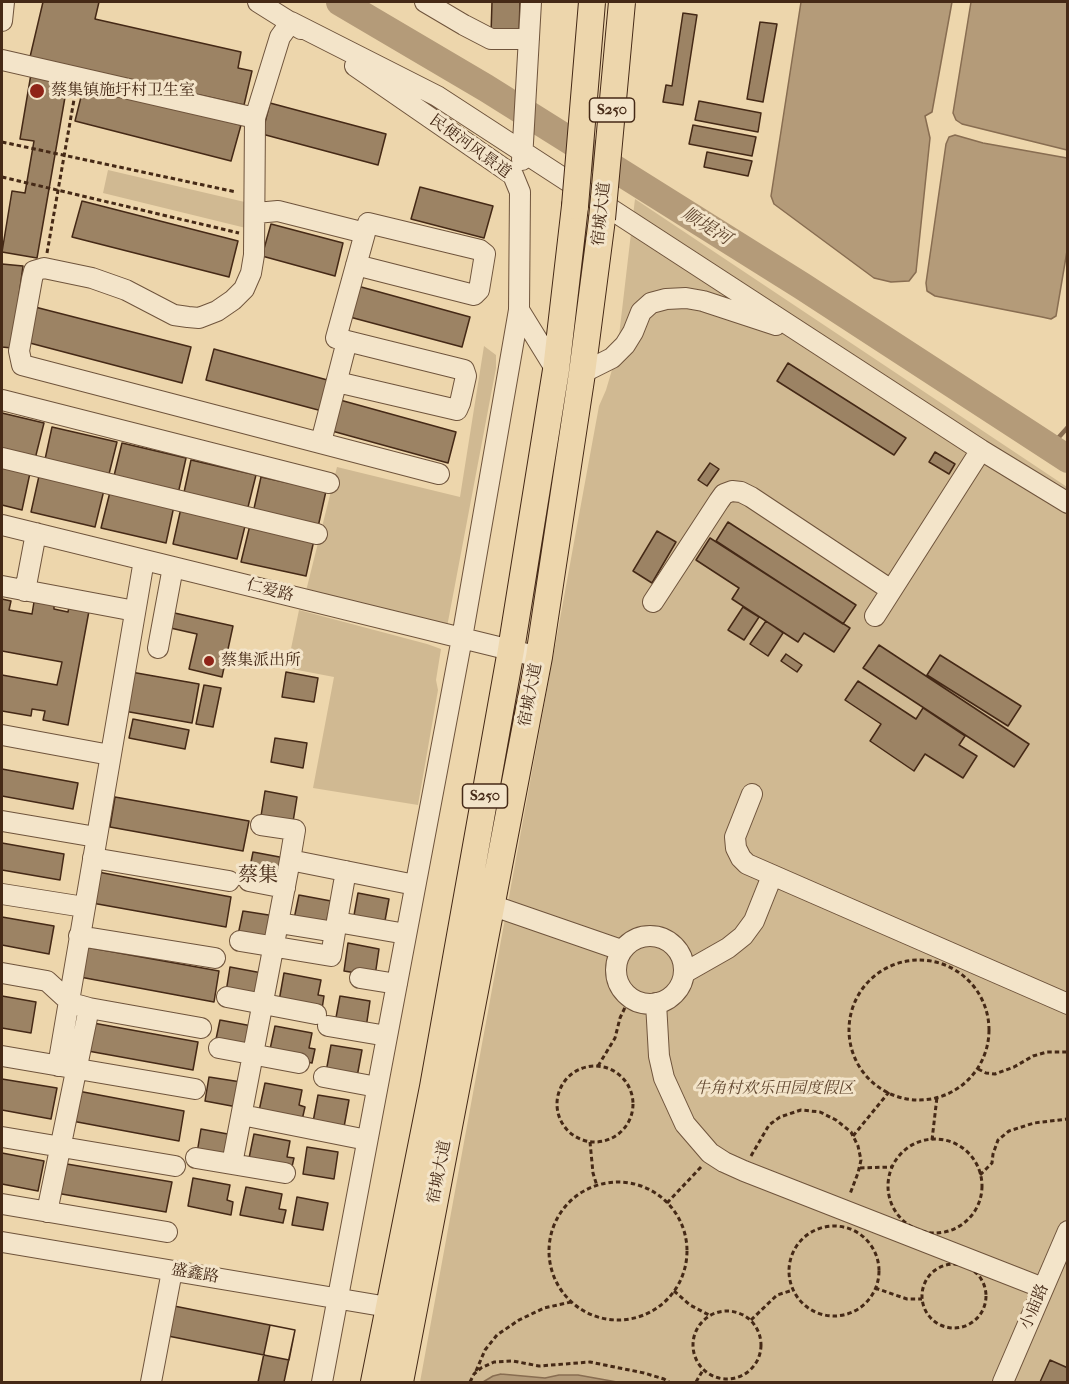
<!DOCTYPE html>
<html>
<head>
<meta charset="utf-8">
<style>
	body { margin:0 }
	#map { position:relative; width:1069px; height:1384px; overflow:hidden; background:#edd6ac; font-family:"IM FELL French Canon",serif }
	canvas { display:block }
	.frame { position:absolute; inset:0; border:3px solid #452916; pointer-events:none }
</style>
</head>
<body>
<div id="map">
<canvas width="1069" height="1384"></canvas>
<div class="frame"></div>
</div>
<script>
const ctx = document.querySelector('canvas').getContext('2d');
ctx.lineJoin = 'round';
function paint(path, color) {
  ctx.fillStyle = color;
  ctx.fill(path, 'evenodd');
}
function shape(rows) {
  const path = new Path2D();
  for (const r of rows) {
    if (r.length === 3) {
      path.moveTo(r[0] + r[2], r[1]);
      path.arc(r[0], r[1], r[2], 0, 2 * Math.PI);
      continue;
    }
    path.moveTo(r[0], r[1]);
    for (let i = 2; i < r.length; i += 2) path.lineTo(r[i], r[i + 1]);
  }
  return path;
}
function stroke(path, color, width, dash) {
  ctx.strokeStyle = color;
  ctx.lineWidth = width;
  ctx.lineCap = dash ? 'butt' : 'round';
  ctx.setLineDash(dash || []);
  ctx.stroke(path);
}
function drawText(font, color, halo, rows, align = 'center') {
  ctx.font = font + ' "IM FELL French Canon","Noto Serif SC",serif';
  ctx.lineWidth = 6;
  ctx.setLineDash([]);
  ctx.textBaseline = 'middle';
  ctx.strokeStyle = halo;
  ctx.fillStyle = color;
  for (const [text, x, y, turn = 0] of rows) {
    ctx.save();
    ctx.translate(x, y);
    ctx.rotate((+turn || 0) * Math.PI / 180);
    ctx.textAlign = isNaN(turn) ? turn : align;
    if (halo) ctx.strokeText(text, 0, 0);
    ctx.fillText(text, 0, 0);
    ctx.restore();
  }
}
paint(shape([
	[108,170,249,203,250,229,103,193],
	[635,199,1067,487,1067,1382,420,1382,599,406,606,390,617,353],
	[484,346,496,355,496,368,447,627,306,591,337,467,460,497],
	[299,610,427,644,441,649,436,680,438,690,418,805,313,788,334,677,287,668]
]), '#d0b992');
const water = shape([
	[801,2,952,2,932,112,925,116,930,138,916,272,909,281,891,282,874,278,774,204,771,196,801,2],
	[971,2,1067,2,1067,150,962,124,956,120,953,113,971,2],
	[955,135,983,143,1067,158,1067,251,1056,316,1051,319,1042,317,935,296,927,291,926,283,946,144,949,137,955,135],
	[501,1374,545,1378,559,1375,578,1375,617,1382,483,1382,493,1376,501,1374]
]);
paint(water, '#b49b79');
stroke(water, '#886d51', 1.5);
stroke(shape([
	[1050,447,1068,427]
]), '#886d51', 4.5);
stroke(shape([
	[340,2,486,88,802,286,1068,459]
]), '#b49b79', 28);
const building = shape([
	[43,2,99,2,95,19,241,52,238,68,252,71,244,105,30,57,43,2],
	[492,2,520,2,519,35,491,34,492,2],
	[683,13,697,15,683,105,663,102,666,85,672,86,683,13],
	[760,22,777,24,763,102,747,99,760,22],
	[31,74,68,80,37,258,2,252,12,191,25,193,34,141,20,139,31,74],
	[84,85,241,125,231,161,75,121,84,85],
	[699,101,761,113,758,132,695,120,699,101],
	[270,103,386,134,378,165,262,134,270,103],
	[693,125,756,137,752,156,689,144,693,125],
	[707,152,752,161,748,176,704,167,707,152],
	[420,187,493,206,484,238,411,219,420,187],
	[82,201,238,241,229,277,72,237,82,201],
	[271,224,343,243,335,276,262,256,271,224],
	[2,264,23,266,12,348,2,347,2,264],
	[354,285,470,317,462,347,346,316,354,285],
	[35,307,191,347,182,383,26,342,35,307],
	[214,349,331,381,322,411,206,380,214,349],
	[788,363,906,438,894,455,777,381,788,363],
	[340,400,456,432,448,463,332,431,340,400],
	[2,413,44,423,35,459,2,451,2,413],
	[52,427,117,442,108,478,44,464,52,427],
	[122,443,186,458,178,494,113,480,122,443],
	[935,452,955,464,949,474,929,462,935,452],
	[191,460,256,475,247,511,183,497,191,460],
	[710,463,719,469,707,486,698,480,710,463],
	[2,467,30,473,22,510,2,505,2,467],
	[39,476,104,490,95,527,31,512,39,476],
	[261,477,326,491,318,527,253,513,261,477],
	[110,492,174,506,166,543,101,528,110,492],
	[181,508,246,522,237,559,173,544,181,508],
	[728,522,856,605,843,624,716,541,728,522],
	[250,525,314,540,306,576,241,562,250,525],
	[657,531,676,542,652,583,633,571,657,531],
	[710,538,850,628,834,652,804,633,798,642,732,599,739,588,696,560,710,538],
	[2,599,11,601,9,610,32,614,34,602,54,605,54,609,68,612,69,607,89,611,68,725,43,720,45,711,32,709,31,716,2,711,2,675,57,685,62,662,2,651,2,599],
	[743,607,759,617,744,640,728,630,743,607],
	[170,612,233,626,222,677,189,669,197,634,166,627,170,612],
	[766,621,783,633,768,656,750,644,766,621],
	[879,645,1029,744,1014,767,863,668,879,645],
	[786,654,802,665,797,672,781,661,786,654],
	[940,655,1021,706,1008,726,927,675,940,655],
	[131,672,199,684,192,723,124,711,131,672],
	[286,672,318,678,314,702,282,697,286,672],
	[858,681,916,719,923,708,965,736,959,745,977,756,963,778,925,754,914,771,870,741,881,724,845,700,858,681],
	[204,685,221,688,213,727,196,724,204,685],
	[133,719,189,730,185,749,129,738,133,719],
	[275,738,307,743,303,768,271,762,275,738],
	[2,769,78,783,73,809,2,796,2,769],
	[265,791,297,797,293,822,261,816,265,791],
	[115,797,249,821,243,851,110,827,115,797],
	[2,843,64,854,60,880,2,870,2,843],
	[253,852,285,858,281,882,248,877,253,852],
	[98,872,231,897,226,927,92,903,98,872],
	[358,893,389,899,384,926,353,921,358,893],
	[299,895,331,901,326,925,294,919,299,895],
	[243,911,275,916,270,941,238,935,243,911],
	[2,917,54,926,49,954,2,945,2,917],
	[348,943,379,949,375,976,344,971,348,943],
	[86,947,219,971,214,1002,80,977,86,947],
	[230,967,262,973,258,997,226,992,230,967],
	[284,973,321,980,318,995,324,996,322,1009,279,1001,284,973],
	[2,996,36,1002,31,1033,2,1028,2,996],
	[340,996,370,1001,366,1028,335,1023,340,996],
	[220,1020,252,1026,247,1050,215,1044,220,1020],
	[93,1023,198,1042,193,1070,88,1051,93,1023],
	[275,1026,312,1033,309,1048,315,1049,312,1063,269,1054,275,1026],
	[331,1045,362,1050,357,1077,326,1072,331,1045],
	[209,1077,241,1082,237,1107,205,1101,209,1077],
	[2,1079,57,1088,51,1119,2,1110,2,1079],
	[265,1083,302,1090,299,1105,305,1107,302,1120,259,1111,265,1083],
	[78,1091,184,1111,179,1141,72,1121,78,1091],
	[318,1095,349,1100,344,1127,313,1122,318,1095],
	[201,1129,233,1135,229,1159,197,1153,201,1129],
	[254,1134,290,1141,287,1157,294,1158,291,1171,248,1163,254,1134],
	[307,1147,338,1152,334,1179,303,1174,307,1147],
	[2,1153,44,1161,38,1191,2,1184,2,1153],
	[61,1163,172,1182,166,1212,56,1193,61,1163],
	[193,1178,230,1185,227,1200,233,1202,231,1215,188,1206,193,1178],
	[246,1187,282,1194,279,1209,286,1210,283,1223,240,1215,246,1187],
	[297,1197,328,1203,323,1230,292,1225,297,1197],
	[174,1306,295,1330,289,1360,168,1336,174,1306],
	[270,1325,295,1330,284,1382,258,1382,270,1325],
	[1050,1360,1068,1368,1068,1382,1040,1382,1050,1360]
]);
paint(building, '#9c8364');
stroke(building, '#452916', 1.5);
const minor = shape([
	[258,2,301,29],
	[425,2,464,25,491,39,529,39],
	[2,21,4,2],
	[2,60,255,118],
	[355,66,513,175,520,192,519,310,556,370],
	[522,160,531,2],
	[256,213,278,211,365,233,336,338,347,341,321,442],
	[356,265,474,295,479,290,485,254,480,250,368,223,365,233],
	[582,373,612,358,625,345,633,332,641,312,651,303,666,299,686,298,703,301,776,325],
	[337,382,457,410,460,403,466,376,464,370,347,341],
	[2,400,329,483],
	[2,458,317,534],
	[439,474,22,365,19,351,32,279,34,271,44,268,92,278,126,290,174,315,188,317,199,318,217,311,233,300,244,289,251,273,254,255,255,118,280,37,291,22,437,96,981,450,1068,503],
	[2,525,539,657],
	[2,586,135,611],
	[25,591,36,533],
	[653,602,719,501,724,494,732,491,741,492,751,497,891,590],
	[875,616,981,450],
	[158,648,173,567],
	[2,735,110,755],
	[752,794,735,837,736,848,741,858,747,864,1068,1004],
	[2,821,96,837],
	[261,825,295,830,290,860],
	[93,858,229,881],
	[249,881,285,888],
	[2,894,84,907],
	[491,905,621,950],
	[337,922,406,934],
	[279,923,335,932,346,871],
	[650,970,34],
	[79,936,215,958],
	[240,941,331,956,335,932],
	[2,973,47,981,71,1003,89,1008,201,1028],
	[684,973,728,948,743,936,754,921,772,876],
	[360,978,397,984],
	[227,997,316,1014],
	[656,1003,659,1056,664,1078,685,1124,710,1153,724,1162,744,1171,1043,1288],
	[328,1026,387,1036],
	[219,1048,299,1063],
	[2,1056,195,1089],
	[58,1066,144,560],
	[324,1077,377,1087],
	[242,1115,367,1140],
	[2,1137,175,1166],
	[196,1158,285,1173],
	[232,1164,290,860,415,885],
	[2,1204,167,1232],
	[47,1212,89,1008],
	[2,1242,388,1307],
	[151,1382,172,1271],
	[322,1382,462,638,519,310],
	[1003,1382,1068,1231]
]);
const major = shape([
	[374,1382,433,1087,511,650,556,370,575,206],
	[400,1382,539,657,582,373,602,219]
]);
stroke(minor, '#6f543c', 22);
stroke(major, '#452916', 28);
stroke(shape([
	[2,142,236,192],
	[2,177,239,233],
	[47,253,75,94],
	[919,1030,70],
	[595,1104,38],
	[598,1066,615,1038,620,1018,630,997],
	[978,1069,986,1073,995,1074,1014,1067,1033,1056,1047,1052,1068,1052],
	[853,1136,889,1092],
	[935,1186,47],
	[932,1140,937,1097],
	[590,1142,593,1173,597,1186],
	[751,1156,769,1125,780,1117,801,1110,820,1112,836,1120,851,1132,858,1146,861,1160,858,1173,850,1194],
	[860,1168,891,1167],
	[980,1175,992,1163,993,1154,998,1140,1009,1131,1034,1123,1068,1119],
	[618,1251,69],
	[667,1203,701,1167],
	[834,1271,45],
	[954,1296,32],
	[875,1288,907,1299,922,1299],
	[674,1291,690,1305,709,1315],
	[727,1345,34],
	[751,1320,777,1295,793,1290],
	[476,1371,485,1350,497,1335,519,1320,544,1308,571,1302],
	[470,1382,474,1374,481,1368,494,1362,513,1361,539,1366,590,1362,644,1373,664,1379,669,1382],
	[696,1382,703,1370]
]), '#452916', 3, [4.5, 3]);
stroke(minor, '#f3e4c9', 20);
stroke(major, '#edd6ac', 26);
const majorBridge = shape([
	[575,206,592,2],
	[602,219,622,2]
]);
stroke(majorBridge, '#452916', 28, []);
stroke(majorBridge, '#edd6ac', 26);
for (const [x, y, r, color] of [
	[37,91,8,"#8f2418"],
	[209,661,6,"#8f2418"]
]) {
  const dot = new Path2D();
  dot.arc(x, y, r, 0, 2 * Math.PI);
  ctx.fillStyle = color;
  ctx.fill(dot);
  stroke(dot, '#f3e4c9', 2);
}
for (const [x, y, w] of [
	[612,110,45],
	[485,796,45]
]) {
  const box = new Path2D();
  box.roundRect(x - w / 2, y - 12, w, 24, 4.5);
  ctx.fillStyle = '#f3e4c9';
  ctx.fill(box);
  stroke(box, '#452916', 1.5);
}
drawText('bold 15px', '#452916', null, [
	["S250",612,110],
	["S250",485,796]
]);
drawText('16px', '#452916', '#f3e4c9', [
	["蔡集镇施圩村卫生室",51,91],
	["蔡集派出所",221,661]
], 'left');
drawText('16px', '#452916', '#f3e4c9', [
	["民便河风景道",470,147,36],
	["宿城大道",602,214,-84],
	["仁爱路",270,591,14],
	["宿城大道",531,695,-79],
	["宿城大道",440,1172,-79],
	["盛鑫路",195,1274,10],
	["小庙路",1035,1307,-67]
]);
drawText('italic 16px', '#61462f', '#f3e4c9', [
	["牛角村欢乐田园度假区",774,1089]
]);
drawText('italic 18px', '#61462f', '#f3e4c9', [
	["顺堤河",706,227,32]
]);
drawText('20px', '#452916', '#f3e4c9', [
	["蔡集",258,876]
]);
</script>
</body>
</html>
